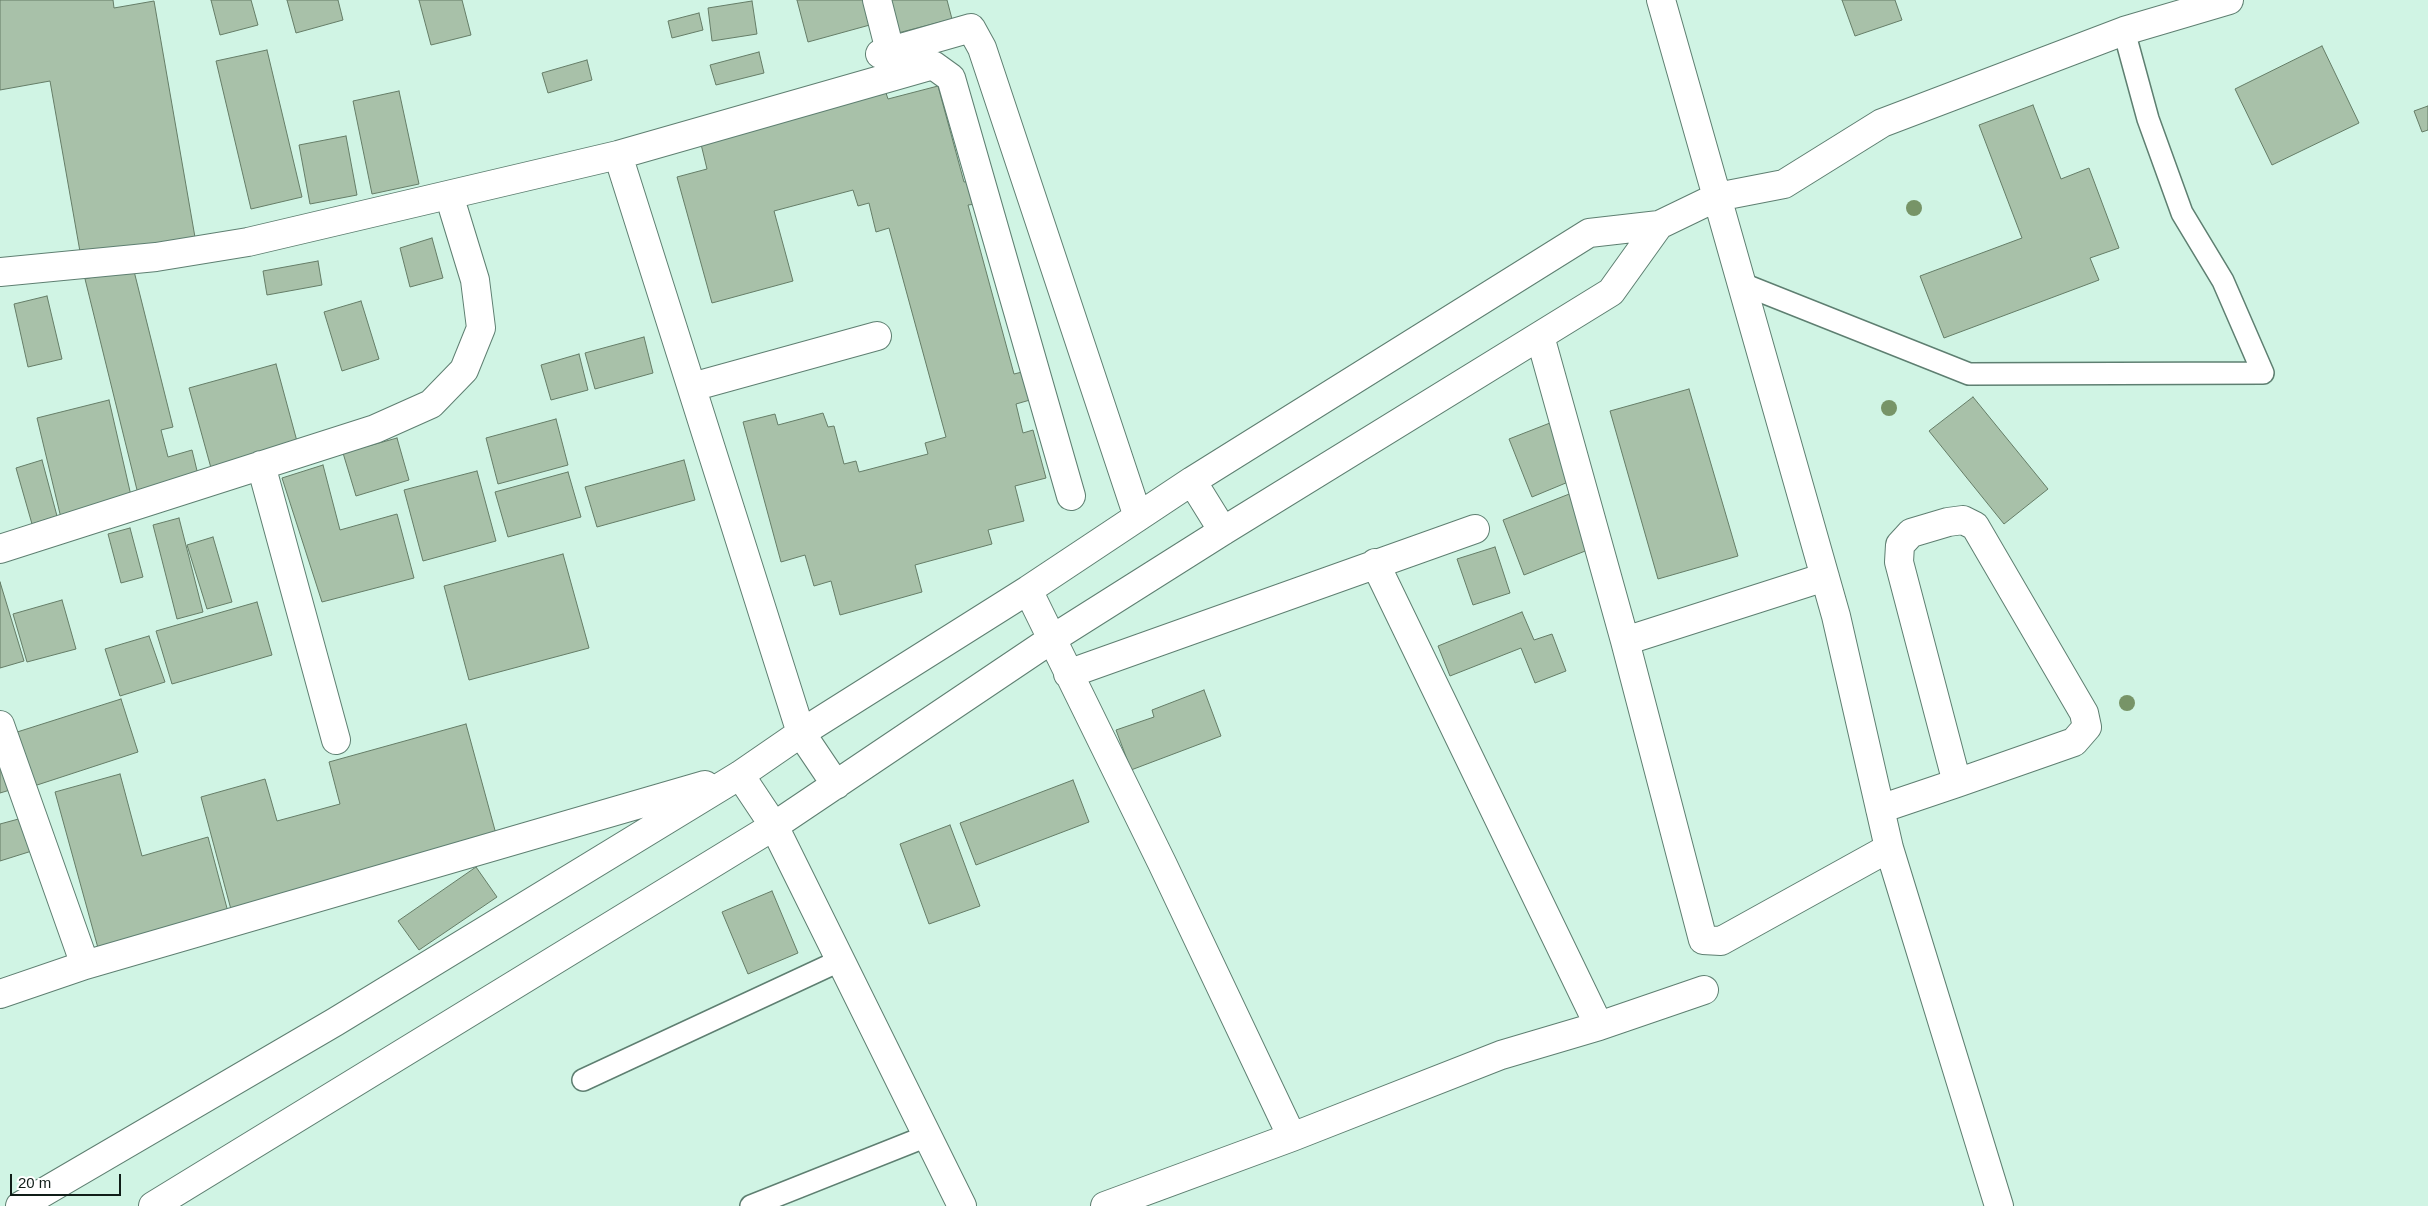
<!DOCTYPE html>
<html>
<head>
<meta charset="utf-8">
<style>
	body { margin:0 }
	#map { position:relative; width:2428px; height:1206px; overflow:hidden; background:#d0f4e4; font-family:Arial,sans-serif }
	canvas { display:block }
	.scale { position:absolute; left:10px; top:1174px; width:111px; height:22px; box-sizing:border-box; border:2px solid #101d18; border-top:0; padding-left:6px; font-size:15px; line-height:18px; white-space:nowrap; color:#101d18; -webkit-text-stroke:4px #fff; paint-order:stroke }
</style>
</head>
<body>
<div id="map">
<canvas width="2428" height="1206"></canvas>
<div class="scale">20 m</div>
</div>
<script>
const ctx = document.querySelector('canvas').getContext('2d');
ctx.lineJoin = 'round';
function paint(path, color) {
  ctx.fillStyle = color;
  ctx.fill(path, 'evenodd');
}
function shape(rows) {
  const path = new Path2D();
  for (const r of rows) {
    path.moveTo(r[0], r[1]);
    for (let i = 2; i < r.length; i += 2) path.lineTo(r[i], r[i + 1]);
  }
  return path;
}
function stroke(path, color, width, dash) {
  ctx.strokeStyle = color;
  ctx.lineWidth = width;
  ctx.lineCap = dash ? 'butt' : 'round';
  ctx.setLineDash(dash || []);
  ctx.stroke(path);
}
const building = shape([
	[0,0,113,0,114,8,154,1,196,243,82,263,50,81,0,90,0,0],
	[211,0,251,0,258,25,220,35,211,0],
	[287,0,338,0,343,20,296,33,287,0],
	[419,0,462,0,471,35,431,45,419,0],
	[797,0,871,0,877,23,808,42,797,0],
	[886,0,947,0,952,19,894,34,886,0],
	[1842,0,1895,0,1902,20,1855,36,1842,0],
	[752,1,757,34,712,41,708,8,752,1],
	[699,13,703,30,672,38,668,21,699,13],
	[2322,46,2359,123,2272,165,2235,89,2322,46],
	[267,50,302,197,251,209,216,61,267,50],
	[759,52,764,73,716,85,710,65,759,52],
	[587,60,592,80,548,93,542,73,587,60],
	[938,86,964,182,970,181,976,204,968,205,1014,374,1022,372,1030,400,1016,404,1023,433,1033,430,1046,478,1015,486,1024,521,988,530,992,544,915,565,922,592,840,615,831,581,814,586,805,555,781,562,743,422,775,414,778,425,823,413,828,427,834,426,844,464,856,461,859,472,928,454,925,443,946,437,889,228,876,232,869,203,858,206,853,190,774,211,793,281,712,303,677,177,707,169,700,140,885,90,888,99,938,86],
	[399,91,419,184,372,194,353,101,399,91],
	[2033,105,2061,179,2089,168,2119,248,2090,258,2099,280,1944,338,1920,276,2022,238,1979,125,2033,105],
	[2428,106,2428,130,2422,132,2414,111,2428,106],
	[346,136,357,195,310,204,299,145,346,136],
	[432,238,443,278,410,287,400,248,432,238],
	[318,261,322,285,267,295,263,271,318,261],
	[133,267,173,427,161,430,168,457,192,450,199,479,138,494,85,279,133,267],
	[47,296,62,359,28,367,14,304,47,296],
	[361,301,379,359,342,371,324,312,361,301],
	[644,337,653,373,595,389,585,353,644,337],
	[579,354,588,390,551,400,541,365,579,354],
	[276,364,298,445,211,468,189,388,276,364],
	[1689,389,1738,556,1658,579,1610,411,1689,389],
	[1973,397,2048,489,2004,524,1929,431,1973,397],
	[109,400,132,500,61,518,37,418,109,400],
	[556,419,568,465,498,484,486,438,556,419],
	[1550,423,1573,480,1532,497,1509,439,1550,423],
	[397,438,409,480,356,496,343,453,397,438],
	[42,460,57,516,32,524,16,468,42,460],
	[684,460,695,500,597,527,585,487,684,460],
	[323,465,340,530,397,514,414,578,322,602,282,478,323,465],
	[477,471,496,541,423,561,404,490,477,471],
	[568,472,581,517,508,537,495,492,568,472],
	[1577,491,1598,546,1524,575,1503,520,1577,491],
	[179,518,203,612,177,619,153,525,179,518],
	[130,528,143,577,121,583,108,534,130,528],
	[213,537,232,602,207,609,187,545,213,537],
	[1495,547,1510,593,1473,605,1457,559,1495,547],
	[563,554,589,648,469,680,444,586,563,554],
	[0,582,24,661,0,668,0,582],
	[62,600,76,649,27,662,13,614,62,600],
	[257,602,272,655,172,684,156,631,257,602],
	[1522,612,1534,640,1552,634,1566,671,1535,683,1521,648,1450,676,1438,646,1522,612],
	[149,636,165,682,120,696,105,649,149,636],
	[1204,690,1221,736,1131,770,1116,730,1154,717,1152,710,1204,690],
	[121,699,138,752,31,787,14,733,121,699],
	[466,724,499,845,233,917,201,797,265,779,277,821,340,804,329,762,466,724],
	[0,761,10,790,0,793,0,761],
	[120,774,142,856,208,837,228,912,98,948,55,792,120,774],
	[1073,780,1089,822,976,865,960,823,1073,780],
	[26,817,35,850,0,861,0,824,26,817],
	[950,825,980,906,929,924,900,844,950,825],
	[476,867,497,897,419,950,398,921,476,867],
	[772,891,798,953,748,974,722,912,772,891]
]);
paint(building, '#a8c1a9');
stroke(building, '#657d67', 1);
const lane = shape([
	[1740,283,1969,374,2263,373,2223,281,2182,213,2148,119,2124,31],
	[583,1080,839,961],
	[751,1206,927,1136]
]);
const street = shape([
	[877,0,890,51],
	[880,54,971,28,982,48,1138,517],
	[618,155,801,733,836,785],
	[0,272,156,257,248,242,618,155,933,65,951,78,1071,496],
	[1540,336,1625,641,1703,940,1721,941,1889,848],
	[692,387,877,336],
	[261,465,336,740],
	[1192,481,1223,531],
	[0,549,375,429,431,404,464,370,481,328,475,280,449,195],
	[1375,563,1599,1026],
	[1028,590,1162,863,1292,1137],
	[1625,641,1825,577],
	[1068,674,1475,529],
	[0,725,85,965],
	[740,775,774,826,962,1206],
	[1880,809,1957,783,2074,742,2087,727,2084,713,1975,526,1963,520,1948,522,1911,533,1900,545,1899,562,1957,783],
	[0,994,85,965,705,785],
	[20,1206,335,1022,740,775,801,733,1028,590,1192,481,1589,233,1659,225,1717,197,1661,0],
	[153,1206,774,826,1052,639,1223,531,1611,292,1659,225],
	[1105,1206,1292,1137,1501,1055,1599,1026,1704,990],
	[1999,1206,1889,848,1836,616,1717,197,1784,184,1882,123,2124,31,2229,0]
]);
stroke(lane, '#5e7f71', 24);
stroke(street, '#5e7f71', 30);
stroke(lane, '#fff', 21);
stroke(street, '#fff', 28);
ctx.fillStyle = '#779467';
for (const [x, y] of [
	[1914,208],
	[1889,408],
	[2127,703]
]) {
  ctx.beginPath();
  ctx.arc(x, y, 8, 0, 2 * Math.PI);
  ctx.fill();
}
</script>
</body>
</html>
